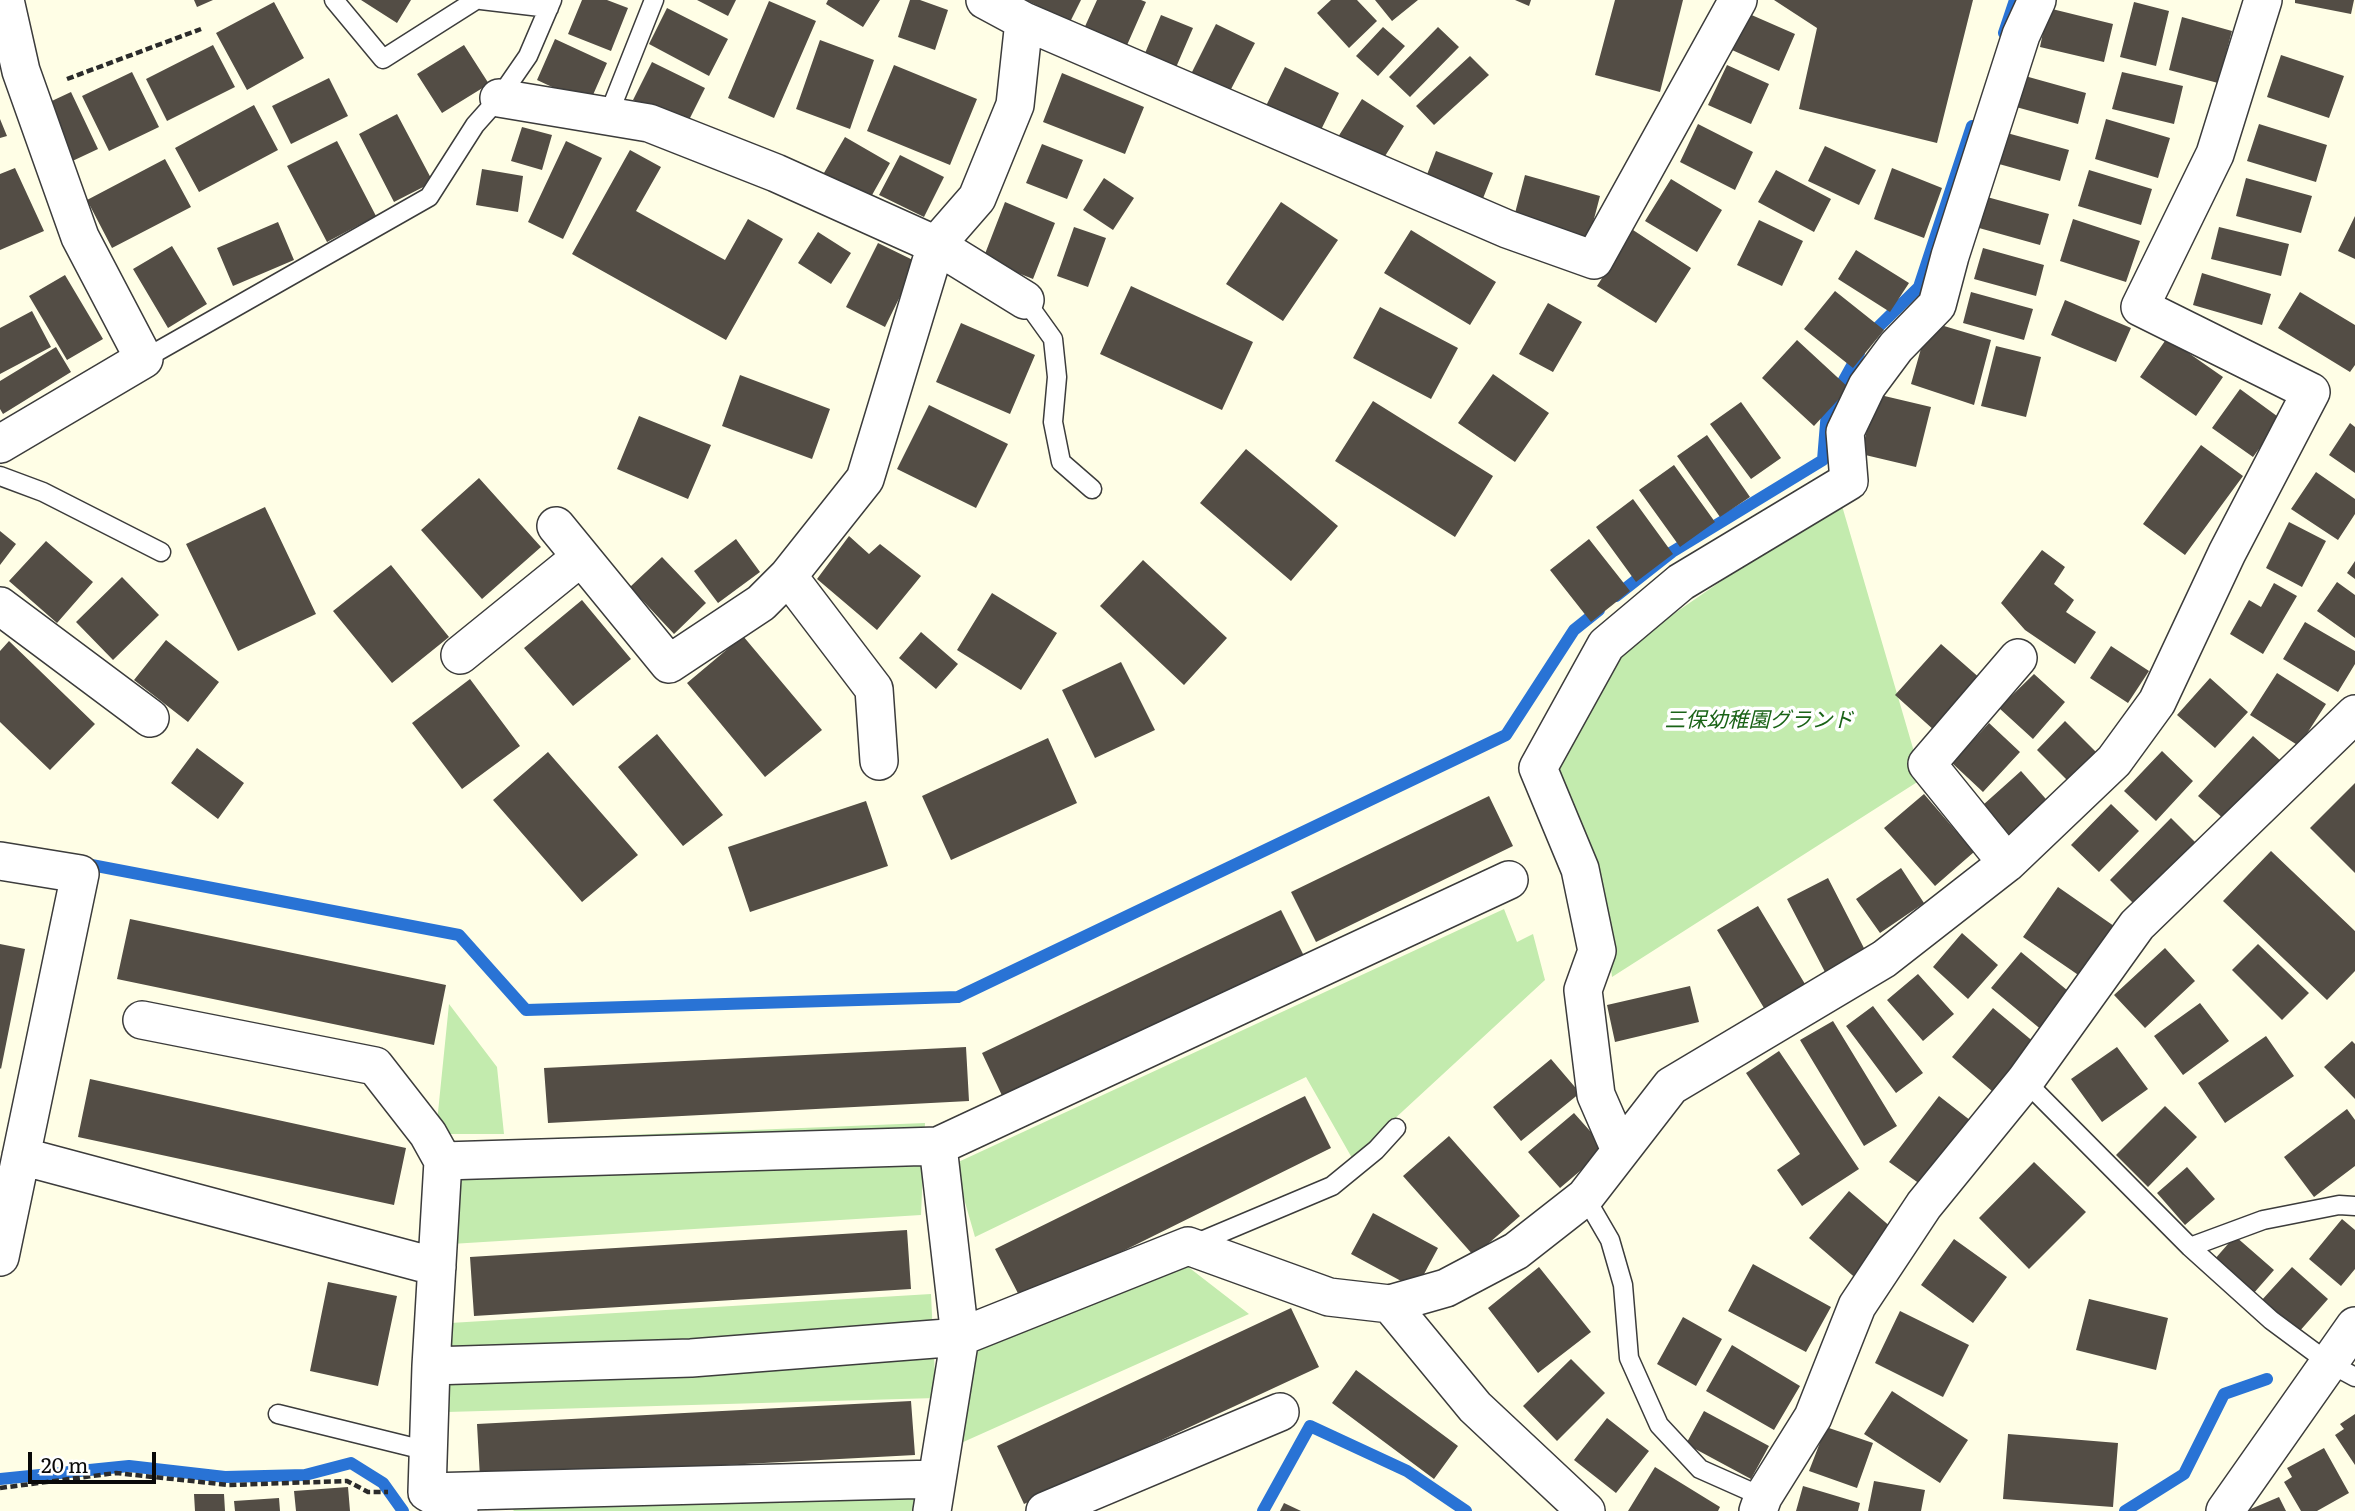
<!DOCTYPE html>
<html>
<head>
<meta charset="utf-8">
<style>
	body { margin:0 }
	#map { position:relative; width:2355px; height:1511px; overflow:hidden; background:#fffee6; font-family:Literata,serif }
	canvas { display:block }
	.scale { position:absolute; left:28px; top:1452px; width:128px; height:32px; box-sizing:border-box; border:4px solid #090909; border-top:0; padding-left:9px; font-size:21px; line-height:24px; white-space:nowrap; color:#090909; -webkit-text-stroke:5px #fff; paint-order:stroke }
</style>
</head>
<body>
<div id="map">
<canvas width="2355" height="1511"></canvas>
<div class="scale">20 m</div>
</div>
<script>
const ctx = document.querySelector('canvas').getContext('2d');
ctx.lineJoin = 'round';
function paint(path, color) {
  ctx.fillStyle = color;
  ctx.fill(path, 'evenodd');
}
function shape(rows) {
  const path = new Path2D();
  for (const r of rows) {
    path.moveTo(r[0], r[1]);
    for (let i = 2; i < r.length; i += 2) path.lineTo(r[i], r[i + 1]);
  }
  return path;
}
function stroke(path, color, width, dash) {
  ctx.strokeStyle = color;
  ctx.lineWidth = width;
  ctx.lineCap = dash ? 'butt' : 'round';
  ctx.setLineDash(dash || []);
  ctx.stroke(path);
}
function drawText(font, color, halo, rows, align = 'center') {
  ctx.font = font + ' Literata,"Noto Sans JP",serif';
  ctx.lineWidth = 7;
  ctx.setLineDash([]);
  ctx.textBaseline = 'middle';
  ctx.strokeStyle = halo;
  ctx.fillStyle = color;
  for (const [text, x, y, turn = 0] of rows) {
    ctx.save();
    ctx.translate(x, y);
    ctx.rotate((+turn || 0) * Math.PI / 180);
    ctx.textAlign = isNaN(turn) ? turn : align;
    if (halo) ctx.strokeText(text, 0, 0);
    ctx.fillText(text, 0, 0);
    ctx.restore();
  }
}
paint(shape([
	[1840,499,1922,779,1612,977,1601,880,1554,765,1620,651],
	[1504,909,1517,942,1533,934,1545,980,1352,1158,1306,1077,975,1237,954,1164],
	[449,1004,497,1067,504,1134,446,1134,437,1122],
	[925,1123,921,1215,451,1244,455,1142],
	[1187,1266,1249,1314,961,1443,975,1351],
	[931,1294,936,1398,447,1412,450,1323],
	[920,1491,922,1511,514,1511,508,1504]
]), '#c3ebae');
stroke(shape([
	[2004,33,2015,0],
	[1868,337,1919,287,1972,126],
	[1616,596,1672,552,1823,460,1827,411,1859,353],
	[81,863,459,935,526,1010,958,997,1506,735,1574,630,1599,610],
	[0,1479,129,1466,225,1477,305,1475,351,1463,383,1483,403,1511],
	[1263,1511,1310,1426,1407,1471,1466,1511],
	[2125,1511,2184,1474,2224,1394,2267,1379]
]), '#2973d5', 12);
paint(shape([
	[194,0,213,0,197,7],
	[361,0,411,0,397,23],
	[582,0,607,0,628,8,611,51,568,34],
	[697,0,736,0,728,16],
	[828,0,880,0,863,27,826,4],
	[910,0,920,0,948,10,935,50,898,37],
	[1026,0,1081,0,1070,22],
	[1097,0,1141,0,1146,2,1124,52,1082,33],
	[1331,0,1357,0,1377,21,1349,48,1317,13],
	[1375,0,1418,0,1392,21],
	[1515,0,1531,0,1529,6],
	[1615,0,1683,0,1660,92,1595,75],
	[1774,0,1973,0,1937,143,1799,109,1817,28],
	[2295,0,2354,0,2351,14,2295,3],
	[769,1,816,21,774,118,728,98],
	[274,2,304,58,247,90,216,33],
	[2134,2,2169,11,2156,66,2120,57],
	[667,8,728,39,709,76,649,44],
	[2048,8,2113,24,2104,62,2040,47],
	[1747,13,1795,34,1779,71,1732,50],
	[1161,15,1193,28,1174,72,1143,58],
	[2182,17,2232,31,2218,83,2169,70],
	[1216,24,1255,43,1229,93,1191,74],
	[1383,27,1405,46,1378,76,1356,56],
	[1438,27,1459,47,1410,97,1389,77],
	[555,39,607,63,589,104,537,80],
	[820,40,874,60,850,129,796,109],
	[213,45,235,87,167,121,146,79],
	[464,45,489,84,442,113,417,74],
	[2281,55,2344,76,2329,118,2267,97],
	[1470,56,1489,75,1434,125,1416,106],
	[652,62,705,88,686,126,633,100],
	[894,65,977,99,950,165,867,131],
	[1727,65,1769,84,1751,124,1708,105],
	[1285,67,1339,93,1318,136,1264,110],
	[132,72,159,127,109,151,82,96],
	[2122,72,2183,86,2174,124,2112,109],
	[1062,73,1144,107,1125,154,1043,122],
	[2025,76,2086,93,2078,124,2016,107],
	[329,78,348,116,291,144,272,106],
	[71,92,98,149,66,164,39,107],
	[1362,99,1404,126,1380,164,1338,137],
	[254,105,278,150,199,192,175,148],
	[397,114,433,182,394,202,359,134],
	[0,119,7,136,0,138],
	[2106,119,2170,138,2158,178,2095,159],
	[1698,124,1753,152,1735,190,1680,162],
	[2259,124,2327,145,2316,182,2247,161],
	[522,127,552,135,542,170,511,161],
	[2007,133,2069,150,2060,181,1999,164],
	[845,137,890,163,867,204,821,178],
	[337,141,376,216,327,242,287,166],
	[566,141,602,158,563,239,528,222],
	[1042,144,1083,160,1067,199,1026,183],
	[1825,146,1876,170,1859,205,1808,181],
	[630,150,661,167,636,211,725,260,748,219,783,239,726,340,572,254],
	[1436,151,1493,173,1480,206,1423,185],
	[900,155,944,177,924,217,879,195],
	[165,159,191,207,112,248,87,200],
	[15,168,44,231,0,250,0,174],
	[1892,168,1942,188,1924,238,1874,219],
	[482,169,523,176,518,212,476,205],
	[1776,170,1831,199,1814,232,1758,202],
	[2089,170,2152,189,2141,225,2078,206],
	[1525,175,1600,196,1589,238,1514,217],
	[1104,178,1134,198,1113,230,1083,210],
	[2246,178,2312,196,2301,233,2236,216],
	[1671,179,1722,210,1697,252,1645,221],
	[1987,197,2049,214,2040,245,1979,228],
	[1005,202,1055,223,1033,279,983,259],
	[1281,202,1338,240,1283,321,1226,284],
	[2355,216,2355,259,2338,251],
	[2073,219,2140,241,2126,282,2060,261],
	[1759,220,1803,241,1782,286,1737,265],
	[278,222,294,260,233,286,217,248],
	[1074,227,1106,238,1088,287,1057,276],
	[2219,227,2289,244,2281,276,2211,259],
	[1411,230,1496,282,1470,325,1384,273],
	[1633,230,1691,268,1656,323,1597,286],
	[818,232,851,253,831,284,798,263],
	[878,243,917,262,885,327,846,307],
	[172,246,207,304,168,328,133,269],
	[1983,248,2044,265,2036,296,1974,279],
	[1856,250,1909,283,1890,312,1838,279],
	[2202,273,2271,294,2262,325,2193,305],
	[65,275,103,339,67,360,29,296],
	[1131,286,1253,342,1222,410,1100,354],
	[1835,291,1884,330,1853,368,1804,329],
	[1971,292,2033,309,2024,340,1963,323],
	[2300,292,2355,325,2355,365,2350,372,2278,328],
	[2065,300,2131,328,2116,362,2051,335],
	[1548,303,1582,322,1553,372,1519,354],
	[1380,307,1458,348,1431,399,1353,358],
	[32,311,51,347,0,374,0,328],
	[961,323,1035,355,1010,414,936,382],
	[1944,326,1991,340,1974,405,1911,384,1922,345],
	[2167,338,2223,377,2196,416,2140,377],
	[1797,340,1849,388,1814,426,1762,378],
	[1996,346,2041,357,2026,417,1981,406],
	[56,347,71,372,3,414,0,409,0,381],
	[1493,374,1549,413,1515,462,1458,423],
	[740,375,830,409,812,459,722,426],
	[2240,389,2281,419,2253,457,2212,428],
	[1876,394,1931,407,1916,467,1861,454],
	[1373,401,1493,476,1455,537,1335,461],
	[1741,402,1781,458,1751,479,1710,424],
	[929,405,1008,444,976,508,897,469],
	[639,416,711,445,688,499,617,469],
	[2350,423,2355,427,2355,473,2329,455],
	[1707,435,1750,497,1720,517,1677,456],
	[2201,445,2243,476,2185,555,2143,524],
	[1246,449,1338,526,1291,581,1200,503],
	[1674,465,1715,522,1680,547,1639,490],
	[2316,472,2355,499,2355,514,2338,540,2291,509],
	[479,478,541,547,482,599,421,530],
	[1633,499,1673,554,1636,582,1596,527],
	[265,507,316,614,238,651,186,544],
	[2289,522,2326,541,2302,587,2266,568],
	[0,531,16,544,0,565],
	[849,536,869,554,880,544,921,576,877,630,817,579],
	[736,539,760,572,718,603,694,571],
	[1589,539,1630,591,1591,622,1550,570],
	[46,541,93,582,57,623,9,581],
	[2042,550,2065,567,2054,584,2074,600,2066,612,2096,632,2075,664,2025,630,2001,603],
	[662,557,706,603,674,634,630,587],
	[1143,560,1227,638,1184,685,1100,606],
	[2355,561,2355,579,2347,573],
	[391,565,449,637,392,683,333,611],
	[122,577,159,615,113,660,76,622],
	[2337,582,2355,595,2355,638,2317,611],
	[2274,583,2297,596,2263,654,2230,634,2249,600,2261,607],
	[992,593,1057,633,1021,690,957,650],
	[582,600,631,659,573,706,524,648],
	[2305,622,2355,651,2355,664,2338,692,2283,659],
	[921,632,958,664,936,689,899,658],
	[743,636,822,730,765,777,687,683],
	[166,640,219,682,188,722,134,680],
	[9,641,95,724,50,770,0,722,0,651],
	[1941,644,1982,680,1935,731,1895,695],
	[2111,646,2149,671,2128,703,2090,678],
	[1121,662,1155,730,1095,758,1062,690],
	[2277,673,2326,704,2299,746,2250,715],
	[2034,674,2065,702,2033,739,1999,708],
	[2210,678,2248,712,2215,748,2177,715],
	[470,679,520,746,462,789,412,723],
	[2065,721,2104,760,2076,789,2037,750],
	[1989,723,2020,752,1983,792,1952,763],
	[657,734,723,815,683,846,618,767],
	[2253,736,2281,761,2226,821,2198,796],
	[1048,738,1077,803,951,860,922,796],
	[197,748,244,783,218,819,171,783],
	[2162,751,2193,781,2156,821,2124,791],
	[548,752,638,855,582,902,493,800],
	[2021,771,2053,807,2015,841,1983,805],
	[2355,783,2355,873,2310,828],
	[1924,794,1974,852,1935,886,1884,828],
	[1489,796,1513,846,1316,942,1291,892],
	[866,801,888,866,750,912,728,847],
	[2111,804,2139,831,2099,872,2071,845],
	[2171,818,2202,849,2141,911,2110,880],
	[2271,851,2355,931,2355,971,2327,1000,2223,901],
	[1901,868,1924,903,1880,933,1856,899],
	[1828,878,1866,952,1825,972,1787,899],
	[2058,887,2124,933,2090,983,2023,937],
	[1758,906,1808,989,1767,1013,1717,930],
	[1281,910,1306,960,1006,1104,982,1053],
	[130,919,446,985,434,1045,117,979],
	[1962,933,1998,965,1968,999,1933,967],
	[0,944,25,949,1,1069,0,1068],
	[2258,944,2309,993,2282,1020,2232,970],
	[2165,948,2195,981,2145,1028,2114,995],
	[2021,952,2079,1000,2049,1036,1991,988],
	[1918,974,1954,1014,1923,1041,1887,1000],
	[1690,986,1699,1022,1615,1042,1607,1005],
	[2200,1003,2229,1041,2183,1075,2154,1036],
	[1873,1006,1923,1073,1896,1093,1846,1026],
	[1993,1008,2041,1048,1999,1097,1952,1057],
	[1833,1021,1897,1126,1864,1146,1800,1040],
	[2266,1036,2294,1076,2225,1123,2198,1083],
	[2352,1041,2355,1044,2355,1099,2324,1067],
	[966,1047,969,1101,548,1123,544,1068],
	[2117,1047,2148,1089,2102,1122,2071,1079],
	[1779,1051,1859,1169,1802,1206,1777,1170,1800,1154,1746,1073],
	[1551,1059,1580,1093,1521,1141,1493,1107],
	[90,1079,406,1148,394,1205,78,1137],
	[1305,1096,1331,1148,1022,1301,995,1249],
	[1939,1096,1975,1124,1927,1189,1889,1162],
	[2165,1106,2197,1137,2148,1187,2116,1155],
	[2347,1109,2355,1120,2355,1166,2314,1197,2284,1157],
	[1574,1113,1606,1149,1560,1188,1528,1152],
	[1449,1136,1520,1216,1474,1256,1403,1176],
	[2034,1162,2086,1212,2029,1269,1979,1218],
	[2187,1167,2215,1199,2185,1225,2157,1193],
	[1849,1191,1899,1234,1859,1281,1809,1238],
	[1373,1213,1438,1248,1416,1289,1351,1254],
	[2342,1219,2355,1230,2355,1269,2341,1286,2309,1259],
	[907,1230,911,1289,474,1316,470,1257],
	[2235,1236,2274,1270,2253,1294,2214,1260],
	[1954,1239,2007,1277,1973,1323,1921,1285],
	[1753,1264,1831,1307,1806,1352,1728,1311],
	[1539,1267,1591,1332,1538,1373,1488,1308],
	[2292,1267,2328,1299,2298,1333,2261,1301],
	[328,1282,397,1296,378,1386,310,1371],
	[2089,1299,2168,1318,2156,1370,2076,1350],
	[1291,1308,1319,1367,1024,1504,997,1446],
	[1900,1311,1969,1345,1943,1397,1875,1363],
	[1683,1317,1722,1339,1696,1386,1657,1364],
	[1732,1345,1800,1386,1774,1430,1706,1391],
	[1571,1359,1605,1393,1557,1441,1523,1406],
	[1356,1370,1458,1446,1434,1479,1332,1403],
	[1892,1391,1968,1440,1940,1483,1864,1434],
	[911,1401,915,1455,480,1478,477,1424],
	[1704,1411,1769,1446,1751,1479,1686,1444],
	[2355,1414,2355,1465,2335,1435,2344,1429,2340,1424],
	[1607,1418,1649,1451,1616,1493,1574,1460],
	[1826,1427,1873,1443,1857,1488,1809,1471],
	[2008,1434,2118,1443,2113,1507,2003,1499],
	[2324,1448,2349,1493,2317,1511,2301,1511,2284,1482,2292,1477,2287,1468],
	[1655,1467,1720,1507,1718,1511,1628,1511],
	[1874,1481,1925,1490,1921,1511,1868,1511],
	[1803,1486,1860,1503,1858,1511,1796,1511],
	[348,1487,350,1511,296,1511,294,1491],
	[194,1494,224,1494,225,1511,195,1511],
	[2279,1497,2286,1511,2246,1511],
	[279,1498,280,1511,235,1511,234,1501],
	[1284,1503,1301,1511,1280,1511]
]), '#534d45');
const service = shape([
	[334,0,383,59,476,0],
	[481,0,549,8],
	[608,116,654,0],
	[1025,300,1053,339,1057,377,1053,422,1061,462,1092,489],
	[144,359,429,197,475,125,499,98,528,56,552,0],
	[0,476,43,492,161,552],
	[2025,1081,2190,1247,2271,1320,2329,1363,2355,1377],
	[1585,1197,1610,1240,1623,1285,1629,1358,1659,1425,1700,1469,1763,1497],
	[1192,1245,1332,1186,1376,1150,1396,1128],
	[2190,1247,2263,1220,2339,1205,2355,1206],
	[278,1414,428,1451]
]);
const minor = shape([
	[1024,21,1507,229,1594,260,1738,0],
	[499,98,649,123,776,173,936,245,1025,300],
	[0,444,144,359,80,237,21,71,5,0],
	[556,526,669,664,761,603,788,576,865,479,936,245,977,198,1015,105,1024,21,985,0],
	[788,576,874,689,879,761],
	[0,606,150,718],
	[460,655,581,557],
	[0,861,80,874,0,1257],
	[2007,863,1927,764,2018,658],
	[142,1020,375,1066,428,1134,443,1161,431,1366,427,1492,459,1511],
	[938,1146,1509,880],
	[1620,1150,1596,1095,1583,990,1597,951,1580,869,1538,768,1606,645,1681,582,1849,481,1845,432,1867,386,1896,347,1937,305,1950,256,2021,35,2037,0],
	[21,1156,437,1267],
	[443,1161,938,1146,960,1337,932,1511],
	[1390,1304,1475,1407,1586,1511],
	[431,1366,691,1358,960,1337,1188,1246,1329,1297,1390,1304,1446,1288,1516,1251,1585,1197,1671,1086,1884,959,2007,863,2114,761,2157,702,2227,553,2311,392,2140,307,2215,154,2263,0],
	[427,1492,937,1479],
	[1045,1511,1280,1412],
	[1758,1511,1763,1497,1813,1417,1857,1306,1924,1205,2025,1081,2137,925,2355,714],
	[2225,1511,2355,1326]
]);
stroke(service, '#3c3c3c', 21);
stroke(minor, '#3c3c3c', 40);
stroke(shape([
	[67,79,201,29],
	[0,1488,116,1473,229,1485,347,1481,368,1492,388,1492]
]), '#2b2b2b', 4.5, [7, 3.5]);
stroke(service, '#fff', 18);
stroke(minor, '#fff', 37);
drawText('italic 21px', '#1a6317', '#fff', [
	["三保幼稚園グランド",1759,721]
]);
</script>
</body>
</html>
